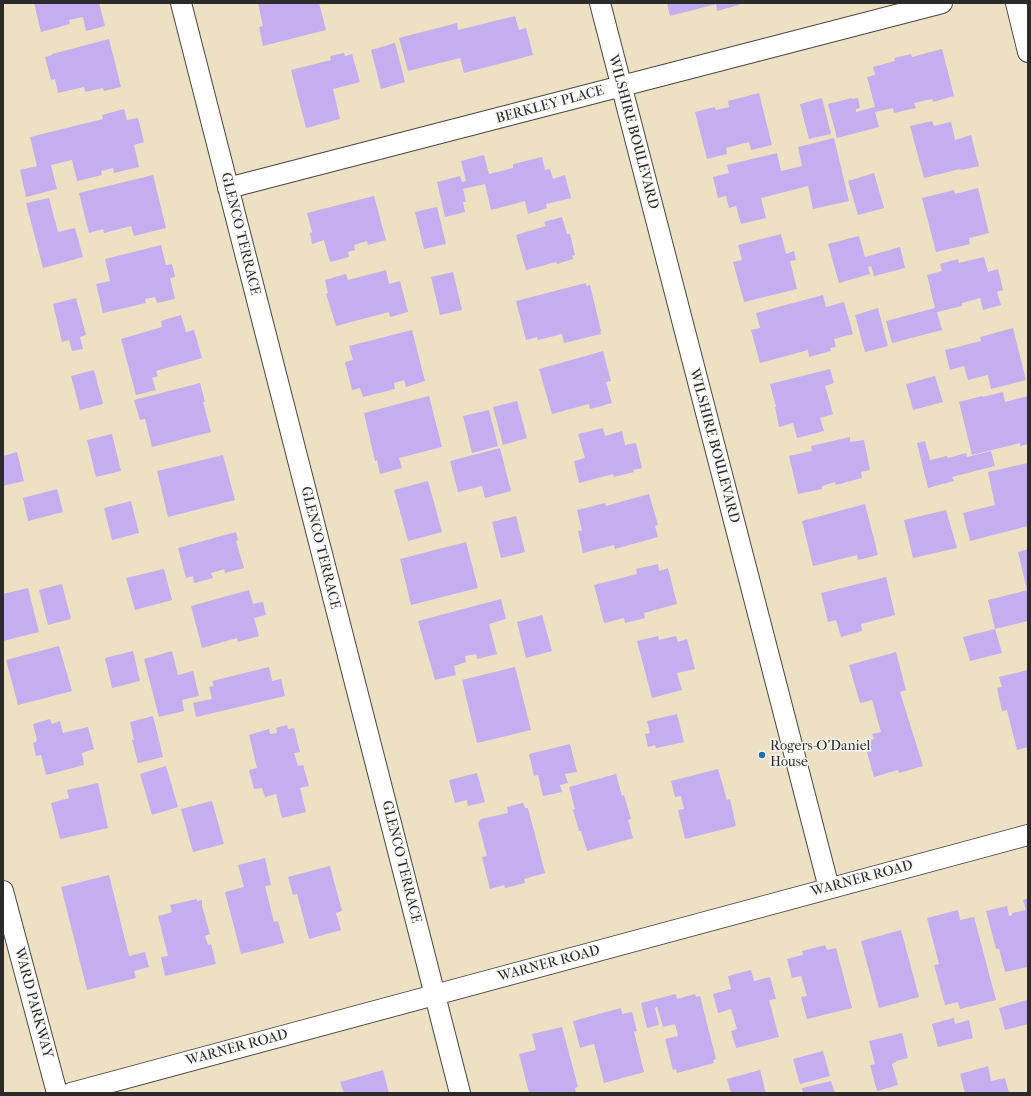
<!DOCTYPE html>
<html>
<head>
<meta charset="utf-8">
<style>
	body { margin:0 }
	#map { position:relative; width:1031px; height:1096px; overflow:hidden; background:#eee0c2; font-family:"IM FELL French Canon",serif }
	canvas { display:block }
	.frame { position:absolute; inset:0; border:4px solid #2b2b2b; pointer-events:none }
</style>
</head>
<body>
<div id="map">
<canvas width="1031" height="1096"></canvas>
<div class="frame"></div>
</div>
<script>
const ctx = document.querySelector('canvas').getContext('2d');
ctx.lineJoin = 'round';
function paint(path, color) {
  ctx.fillStyle = color;
  ctx.fill(path, 'evenodd');
}
function shape(rows) {
  const path = new Path2D();
  for (const r of rows) {
    path.moveTo(r[0], r[1]);
    for (let i = 2; i < r.length; i += 2) path.lineTo(r[i], r[i + 1]);
  }
  return path;
}
function stroke(path, color, width, dash) {
  ctx.strokeStyle = color;
  ctx.lineWidth = width;
  ctx.lineCap = dash ? 'butt' : 'round';
  ctx.setLineDash(dash || []);
  ctx.stroke(path);
}
function drawText(font, color, halo, rows, align = 'center') {
  ctx.font = font + ' "IM FELL French Canon",serif';
  ctx.lineWidth = 3;
  ctx.setLineDash([]);
  ctx.textBaseline = 'middle';
  ctx.strokeStyle = halo;
  ctx.fillStyle = color;
  for (const [text, x, y, turn = 0] of rows) {
    ctx.save();
    ctx.translate(x, y);
    ctx.rotate((+turn || 0) * Math.PI / 180);
    ctx.textAlign = isNaN(turn) ? turn : align;
    if (halo) ctx.strokeText(text, 0, 0);
    ctx.fillText(text, 0, 0);
    ctx.restore();
  }
}
paint(shape([
	[34,3,99,3,105,26,86,31,83,17,69,20,70,24,41,32],
	[258,3,319,3,326,30,263,46,259,27,263,26],
	[667,3,739,3,739,5,717,11,716,4,670,16],
	[515,16,519,30,526,28,533,55,464,73,460,58,408,71,399,38,457,23,458,30],
	[109,39,121,87,104,91,103,88,85,92,84,87,58,93,55,79,51,80,45,57,52,55,52,54],
	[395,43,405,82,381,89,371,50],
	[942,49,954,96,933,102,932,99,914,103,916,108,894,113,893,108,875,112,879,127,837,138,828,104,852,98,852,99,858,98,860,108,856,109,856,112,875,107,867,77,875,75,873,67,895,61,894,58,911,54,912,57],
	[344,53,345,56,352,54,360,82,333,89,340,119,306,128,291,70,331,60,330,56],
	[759,93,772,145,751,150,749,142,726,148,727,154,707,159,695,112,715,107,716,110,729,107,728,101],
	[822,98,831,134,809,139,800,104],
	[124,109,127,120,138,118,144,142,134,145,139,167,114,173,113,168,101,171,102,175,77,181,72,160,51,165,57,189,26,197,20,170,37,166,30,137,103,119,102,115],
	[932,121,934,126,951,122,955,140,971,135,979,166,961,170,960,169,924,178,910,126],
	[834,138,849,201,813,209,808,186,761,198,766,218,741,224,736,206,729,208,726,196,718,198,713,177,729,173,727,165,777,153,781,171,802,166,798,147],
	[484,155,489,174,513,168,513,164,542,157,545,170,550,169,553,179,565,175,571,198,546,204,547,208,528,214,525,201,491,210,485,184,463,189,466,202,463,202,465,212,445,217,437,182,460,176,462,182,466,181,461,161],
	[874,173,884,208,858,215,848,181],
	[153,175,166,228,134,236,131,226,104,233,103,229,89,233,79,193],
	[978,188,989,233,969,238,970,244,936,252,922,198,954,190,955,194],
	[374,196,386,240,368,245,367,241,354,245,355,250,348,252,349,257,330,262,324,240,312,244,310,233,312,232,307,213],
	[49,198,58,232,75,228,83,257,43,268,26,203],
	[437,207,446,244,424,249,415,212],
	[562,217,567,234,570,234,575,255,572,256,573,259,557,264,556,262,526,270,516,235,546,226,544,222],
	[781,234,786,254,794,251,796,260,790,261,797,289,744,302,733,262,742,260,738,245],
	[859,236,865,257,900,247,905,268,874,276,871,266,868,267,870,274,839,283,828,244],
	[161,245,166,265,172,264,175,277,170,278,175,299,157,303,155,297,145,299,146,303,103,313,96,284,110,281,105,259],
	[984,257,988,272,998,269,1003,290,997,292,1001,305,983,310,980,298,962,303,962,306,937,312,942,330,892,343,886,321,935,308,927,275,942,271,940,264,958,259,959,263],
	[386,270,389,284,400,281,408,312,390,317,389,312,336,326,326,294,328,293,325,280,346,274,348,280],
	[453,272,462,310,440,315,431,277],
	[586,283,586,286,590,285,601,331,600,331,601,334,564,343,562,334,538,340,537,337,526,340,516,301],
	[823,295,826,307,844,302,853,334,834,339,836,347,830,348,831,351,809,357,808,350,760,363,751,330,760,328,756,313],
	[76,298,86,335,80,337,83,349,72,351,69,340,62,342,53,304],
	[878,308,888,346,865,352,855,315],
	[181,315,186,332,194,330,202,358,156,371,158,376,152,378,156,390,136,395,121,339,162,327,161,321],
	[1013,328,1026,380,991,389,988,375,968,380,964,366,950,370,945,350,981,341,980,337],
	[412,330,425,381,406,387,404,380,394,383,395,389,363,397,360,388,352,390,345,362,353,360,349,346],
	[603,351,611,381,606,382,612,403,590,409,589,404,552,414,539,369],
	[830,369,834,383,825,386,833,414,820,418,824,431,797,438,793,423,779,427,775,407,776,407,770,384],
	[94,370,103,404,80,410,71,376],
	[935,376,943,402,913,410,906,384],
	[200,383,205,402,203,402,211,432,152,447,145,419,140,420,134,400],
	[1003,392,1005,402,1028,396,1028,444,1020,446,1020,443,972,455,959,402,982,396,983,397],
	[429,396,442,447,399,458,402,468,380,474,377,460,375,461,364,413],
	[517,401,527,438,503,445,493,407],
	[489,410,498,446,472,453,463,416],
	[603,428,605,436,622,431,625,445,636,443,642,468,633,470,634,472,614,477,613,474,579,483,574,461,585,458,578,434],
	[112,434,121,471,96,477,87,440],
	[850,437,850,442,864,440,870,470,861,472,862,478,836,485,835,482,822,486,822,489,798,494,789,456,812,451,811,446],
	[925,441,930,460,947,456,948,458,966,453,967,457,991,451,995,466,952,477,954,481,928,488,917,443],
	[500,448,511,491,485,498,482,486,458,492,450,461],
	[17,452,24,481,3,486,3,456],
	[223,455,235,500,168,517,157,471],
	[1028,463,1028,526,970,541,963,513,995,505,988,472],
	[428,481,442,532,408,541,394,490],
	[57,489,63,512,28,521,23,498],
	[649,494,658,525,655,526,658,537,615,549,614,545,583,553,578,531,582,530,577,510,605,503,606,506],
	[131,501,139,533,112,540,104,508],
	[865,504,878,555,858,560,857,555,813,566,802,521],
	[946,510,957,548,913,558,904,520],
	[516,516,525,552,501,558,492,522],
	[236,532,238,540,236,541,244,568,225,573,224,569,211,573,213,578,194,583,193,576,186,578,178,548],
	[466,542,478,588,411,605,400,559],
	[1028,549,1028,590,1027,590,1018,552],
	[658,564,659,571,668,568,677,604,644,613,645,618,625,623,624,618,604,623,594,585,637,574,636,569],
	[164,569,172,600,135,610,126,578],
	[886,577,895,615,861,624,862,631,841,637,836,620,828,622,821,593],
	[62,584,71,619,48,625,39,590],
	[28,588,39,632,3,641,3,594],
	[249,590,253,604,263,602,266,615,254,618,259,636,238,642,237,638,202,648,191,606],
	[1028,590,1028,621,995,629,1002,653,970,661,963,637,995,629,988,600],
	[501,599,506,619,489,624,497,654,477,659,476,654,465,656,466,662,454,666,456,675,435,680,418,621],
	[542,615,552,651,526,658,517,622],
	[658,636,659,640,676,636,678,642,687,639,695,669,677,673,682,690,652,698,637,641],
	[59,646,72,691,18,705,6,660],
	[133,651,140,681,112,688,105,658],
	[172,651,178,675,193,671,199,696,182,700,184,711,159,717,144,659],
	[896,652,906,690,900,692,923,766,899,773,898,770,874,777,864,742,874,739,872,734,881,732,872,700,860,703,849,665],
	[269,667,272,681,281,679,285,696,196,717,193,703,212,699,209,687,214,686,212,681],
	[515,667,531,730,477,743,462,680],
	[1028,670,1028,747,1017,750,1007,710,1002,711,997,688,1002,687,999,677],
	[677,714,684,742,656,748,655,745,648,747,645,734,650,733,647,721],
	[153,716,163,757,138,763,132,740,134,740,130,722],
	[50,719,52,724,60,721,63,733,88,727,94,749,82,753,84,765,46,775,41,755,36,756,33,743,37,741,33,724],
	[287,725,288,729,294,728,300,752,294,753,298,766,303,765,309,786,300,788,306,812,282,818,276,794,265,797,262,788,254,789,249,770,257,768,249,735,269,729,270,734,277,733,276,728],
	[570,744,577,772,565,774,568,783,560,785,562,792,543,796,538,775,534,776,529,754],
	[166,766,178,807,152,815,140,774],
	[718,769,727,800,730,799,736,826,685,839,678,810,684,809,681,796,675,797,671,781],
	[477,773,485,802,468,806,467,800,455,803,449,780],
	[616,774,622,796,624,795,631,819,628,820,633,838,587,851,581,831,579,831,573,810,575,809,569,787],
	[98,783,108,828,60,839,51,803,69,798,67,790],
	[212,801,224,844,193,852,181,809],
	[523,803,525,808,528,808,545,873,524,879,525,883,505,888,504,885,490,889,482,857,487,856,478,823,481,819,508,813,507,807],
	[265,858,271,885,265,886,274,922,278,921,284,943,241,954,225,892,244,887,238,865],
	[330,866,342,911,336,913,341,930,309,939,297,894,293,895,288,877],
	[109,875,129,956,145,952,149,967,134,971,136,978,87,990,61,887],
	[1028,898,1028,967,1005,972,999,949,996,949,986,911,1007,906,1009,916,1012,915,1012,913,1026,910,1023,900],
	[197,899,197,901,202,900,202,906,210,934,205,936,208,945,211,944,216,964,165,976,161,957,168,956,158,916,172,912,170,905],
	[958,910,960,920,974,917,996,1000,960,1009,958,1002,945,1005,934,965,939,964,927,918],
	[901,930,919,997,879,1008,861,941],
	[825,945,827,950,836,948,852,1008,807,1019,801,997,807,996,801,976,792,978,787,959,803,955,802,951],
	[751,970,754,981,770,977,776,999,769,1000,779,1037,736,1048,731,1031,737,1029,731,1009,718,1013,713,994,731,989,728,976],
	[676,994,677,999,695,994,696,997,700,996,716,1059,713,1060,714,1063,677,1073,676,1069,673,1070,665,1039,678,1036,675,1024,663,1027,657,1007,655,1008,659,1025,647,1028,641,1003],
	[1027,1000,1028,1024,1005,1030,999,1008],
	[621,1008,622,1014,632,1012,637,1031,634,1032,644,1072,604,1083,594,1044,580,1048,573,1021],
	[954,1018,955,1024,969,1020,973,1038,938,1047,932,1024],
	[562,1027,578,1087,575,1088,576,1093,529,1093,519,1054,536,1050,532,1034],
	[902,1033,908,1058,896,1061,896,1062,892,1064,898,1085,877,1091,870,1065,875,1064,869,1041],
	[823,1051,830,1076,800,1084,793,1059],
	[988,1066,991,1081,1005,1078,1009,1093,965,1093,960,1074],
	[383,1070,389,1093,344,1093,340,1082],
	[760,1070,766,1093,731,1093,727,1079],
	[831,1081,835,1093,803,1093,802,1088]
]), '#c5aef0');
const minor = shape([
	[181,3,460,1093],
	[600,3,829,888],
	[1016,3,1028,52],
	[228,188,942,3],
	[3,891,57,1093],
	[71,1093,1028,835]
]);
stroke(minor, '#484642', 22);
stroke(minor, '#fff', 20);
for (const [x, y, r, color] of [
	[762,755,4,"#1f6fb2"]
]) {
  const dot = new Path2D();
  dot.arc(x, y, r, 0, 2 * Math.PI);
  ctx.fillStyle = color;
  ctx.fill(dot);
  stroke(dot, '#f6f6f2', 1.5);
}
drawText('14px', '#2b2b2b', '#f6f6f2', [
	["BERKLEY PLACE",550,105,-15],
	["WILSHIRE BOULEVARD",633,132,75],
	["GLENCO TERRACE",240,234,76],
	["WILSHIRE BOULEVARD",714,446,75],
	["GLENCO TERRACE",320,548,76],
	["GLENCO TERRACE",401,862,76],
	["WARNER ROAD",862,879,-15],
	["WARNER ROAD",549,964,-15],
	["WARD PARKWAY",33,1003,75],
	["WARNER ROAD",237,1048,-15]
]);
drawText('14px', '#2b2b2b', '#f6f6f2', [
	["Rogers-O'Daniel",770,747],
	["House",770,763]
], 'left');
</script>
</body>
</html>
